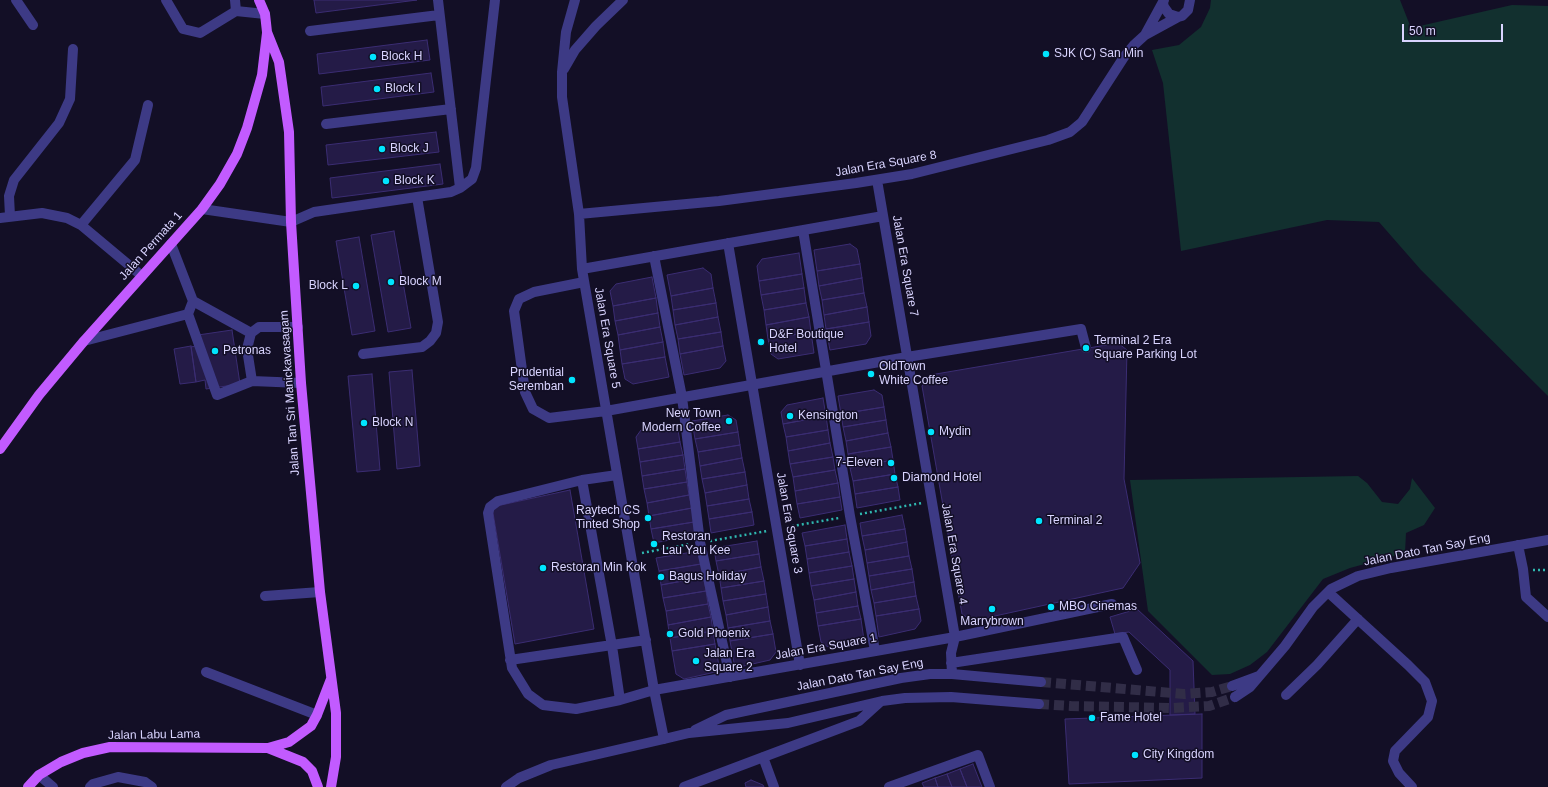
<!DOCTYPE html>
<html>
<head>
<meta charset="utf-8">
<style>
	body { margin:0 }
	#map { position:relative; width:1548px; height:787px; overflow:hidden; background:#130f26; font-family:Helvetica,sans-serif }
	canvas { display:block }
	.scale { position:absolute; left:1402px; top:24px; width:101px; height:18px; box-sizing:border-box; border:2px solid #d9d4ff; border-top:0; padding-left:5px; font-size:12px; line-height:14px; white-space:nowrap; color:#d9d4ff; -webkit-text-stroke:3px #130f26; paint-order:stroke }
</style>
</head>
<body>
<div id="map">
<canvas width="1548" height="787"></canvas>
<div class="scale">50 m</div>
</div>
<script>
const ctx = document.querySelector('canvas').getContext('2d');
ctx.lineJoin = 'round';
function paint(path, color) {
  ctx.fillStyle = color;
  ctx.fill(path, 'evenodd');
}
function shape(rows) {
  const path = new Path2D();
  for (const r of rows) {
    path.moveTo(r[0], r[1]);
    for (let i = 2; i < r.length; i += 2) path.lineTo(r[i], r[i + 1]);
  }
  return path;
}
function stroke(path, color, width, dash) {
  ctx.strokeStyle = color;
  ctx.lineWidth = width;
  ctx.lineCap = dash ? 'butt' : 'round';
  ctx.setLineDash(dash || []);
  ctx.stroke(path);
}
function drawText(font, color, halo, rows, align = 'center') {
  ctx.font = font + ' Helvetica,sans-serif';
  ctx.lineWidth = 3;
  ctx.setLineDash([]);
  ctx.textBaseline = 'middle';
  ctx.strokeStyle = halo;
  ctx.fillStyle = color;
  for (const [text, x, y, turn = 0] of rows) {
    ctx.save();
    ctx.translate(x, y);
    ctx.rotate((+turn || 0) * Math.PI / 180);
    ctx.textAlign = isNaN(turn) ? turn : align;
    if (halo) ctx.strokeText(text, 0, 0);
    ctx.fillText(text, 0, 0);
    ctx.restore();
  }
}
paint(shape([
	[1211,0,1400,0,1411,28,1512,5,1548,6,1548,396,1421,270,1379,222,1327,220,1181,251,1163,83,1152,50,1179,45,1201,27,1210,8],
	[1358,476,1367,483,1382,502,1398,504,1410,489,1412,478,1435,508,1424,525,1406,533,1405,553,1350,568,1323,579,1267,652,1250,665,1230,674,1212,675,1148,611,1130,480]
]), '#12302f');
const building = shape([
	[314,0,417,0,316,13,314,0],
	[427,40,430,60,319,74,317,54,427,40],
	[431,73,434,92,323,106,321,87,431,73],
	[436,132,439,152,328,165,326,145,436,132],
	[440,164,443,184,332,198,330,178,440,164],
	[394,231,411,328,388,332,371,235,394,231],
	[359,237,375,331,352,335,336,241,359,237],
	[850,244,857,249,860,264,817,271,814,250,850,244],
	[799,253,802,274,759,281,757,266,762,259,799,253],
	[860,264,862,278,819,286,817,271,860,264],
	[703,268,711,274,713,288,671,296,667,275,703,268],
	[802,274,804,288,761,295,759,281,802,274],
	[652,277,656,298,613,306,610,291,616,284,652,277],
	[862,278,864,293,822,300,819,286,862,278],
	[713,288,716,303,673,310,671,296,713,288],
	[804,288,806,303,764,310,761,295,804,288],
	[864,293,867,307,824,315,822,300,864,293],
	[656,298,658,313,615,321,613,306,656,298],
	[716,303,718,317,675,325,673,310,716,303],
	[806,303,809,317,766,325,764,310,806,303],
	[867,307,869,322,826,329,824,315,867,307],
	[658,313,660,327,618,335,615,321,658,313],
	[718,317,721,332,678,339,675,325,718,317],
	[809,317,811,332,768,339,766,325,809,317],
	[869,322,871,336,866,344,830,350,826,329,869,322],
	[660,327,663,342,620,350,618,335,660,327],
	[232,330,240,384,206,389,205,380,196,382,191,347,200,345,198,335,232,330],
	[721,332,723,346,680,354,678,339,721,332],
	[811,332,814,353,778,359,771,354,768,339,811,332],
	[663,342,665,357,622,364,620,350,663,342],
	[1118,343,1127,350,1124,479,1140,563,1123,588,972,621,962,614,922,386,930,375,1118,343],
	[191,346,196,382,180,384,174,349,191,346],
	[723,346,726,361,720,368,684,375,680,354,723,346],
	[665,357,669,377,633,384,625,379,622,364,665,357],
	[412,370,420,466,397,469,389,372,412,370],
	[372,374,380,470,357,472,348,376,372,374],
	[874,390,882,395,884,407,841,414,838,396,874,390],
	[823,398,826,416,783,424,781,412,787,405,823,398],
	[884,407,886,420,843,427,841,414,884,407],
	[728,415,736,420,738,432,695,439,692,421,728,415],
	[826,416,828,430,786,437,783,424,826,416],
	[886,420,888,433,846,441,843,427,886,420],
	[677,424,680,442,638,449,636,437,641,430,677,424],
	[828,430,830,443,788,451,786,437,828,430],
	[738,432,740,445,698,452,695,439,738,432],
	[888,433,891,447,848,454,846,441,888,433],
	[680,442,683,455,640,462,638,449,680,442],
	[830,443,833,457,790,464,788,451,830,443],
	[740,445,742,458,700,466,698,452,740,445],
	[891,447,893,460,850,468,848,454,891,447],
	[683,455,685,469,642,476,640,462,683,455],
	[833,457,835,470,793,477,790,464,833,457],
	[742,458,745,472,702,479,700,466,742,458],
	[893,460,895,474,853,481,850,468,893,460],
	[685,469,687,482,644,489,642,476,685,469],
	[835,470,838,483,795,491,793,477,835,470],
	[745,472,747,485,705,493,702,479,745,472],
	[895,474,898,487,855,494,853,481,895,474],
	[687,482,689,495,647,503,644,489,687,482],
	[838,483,840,497,797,504,795,491,838,483],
	[747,485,749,499,707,506,705,493,747,485],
	[898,487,900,500,857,508,855,494,898,487],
	[570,490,594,629,515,644,492,507,570,490],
	[689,495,692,508,649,516,647,503,689,495],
	[840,497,842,510,800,518,797,504,840,497],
	[749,499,752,512,709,519,707,506,749,499],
	[692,508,694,522,651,529,649,516,692,508],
	[752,512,754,525,711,533,709,519,752,512],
	[902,515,905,529,862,536,860,523,902,515],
	[694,522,696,535,654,543,651,529,694,522],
	[845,525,847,539,805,546,802,533,845,525],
	[905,529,907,542,865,550,862,536,905,529],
	[847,539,849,552,807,559,805,546,847,539],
	[757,541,759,554,716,561,714,548,757,541],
	[907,542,909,556,867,563,865,550,907,542],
	[699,551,701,564,659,571,656,558,699,551],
	[849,552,852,566,809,573,807,559,849,552],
	[759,554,761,567,719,575,716,561,759,554],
	[909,556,912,569,869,576,867,563,909,556],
	[701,564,704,577,661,585,659,571,701,564],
	[852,566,854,579,811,586,809,573,852,566],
	[761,567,764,581,721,588,719,575,761,567],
	[912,569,914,582,871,590,869,576,912,569],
	[704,577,706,591,663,598,661,585,704,577],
	[854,579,856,592,814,600,811,586,854,579],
	[764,581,766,594,723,601,721,588,764,581],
	[914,582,916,596,874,603,871,590,914,582],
	[706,591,708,604,666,611,663,598,706,591],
	[856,592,858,606,816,613,814,600,856,592],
	[766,594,768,607,726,615,723,601,766,594],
	[916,596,919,609,876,616,874,603,916,596],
	[708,604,711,617,668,625,666,611,708,604],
	[858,606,861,619,818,626,816,613,858,606],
	[768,607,770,621,728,628,726,615,768,607],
	[919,609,921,621,915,629,879,637,876,616,919,609],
	[1137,609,1193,661,1195,714,1170,715,1170,670,1129,632,1115,634,1110,617,1137,609],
	[711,617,713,631,670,638,668,625,711,617],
	[861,619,864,640,828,647,821,642,818,626,861,619],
	[770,621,773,634,730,641,728,628,770,621],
	[713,631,715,644,672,651,670,638,713,631],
	[773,634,776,652,770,660,735,668,730,641,773,634],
	[715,644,720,671,684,679,676,674,672,651,715,644],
	[1202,714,1202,778,1069,784,1065,719,1202,714],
	[973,764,982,787,967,787,960,769,973,764],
	[960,769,967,787,952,787,947,774,960,769],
	[947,774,952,787,938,787,935,778,947,774],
	[935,778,938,787,924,787,922,783,935,778],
	[751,780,763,785,764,787,746,787,745,783,751,780]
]);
paint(building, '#241b47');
stroke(building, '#3b2d73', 1);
stroke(shape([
	[1041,682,1184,694,1212,692,1232,686],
	[1039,704,1071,706,1172,708,1209,706,1235,697]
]), '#312d47', 10, [10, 5]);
stroke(shape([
	[860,514,922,503],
	[787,527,839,518],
	[710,541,767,531],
	[642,553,690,544],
	[1533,570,1548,570]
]), '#2fb8b0', 2.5, [2, 3]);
stroke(shape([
	[16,0,33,25],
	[166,0,183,29,200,33,236,11,265,14],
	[235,0,236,11],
	[438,0,460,188],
	[575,0,566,32,562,72,562,97,579,214,582,269,654,690,664,739],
	[1163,3,1164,7,1169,14,1178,17,1182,16,1188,10,1190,0],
	[310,31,439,15],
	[1145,35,1164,0],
	[564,69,575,50,596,26,623,0],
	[326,124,451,109],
	[877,180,955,637,951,653,952,674],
	[202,209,291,222,314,212,451,192,460,188,472,179,476,168,495,0],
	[579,214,719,201,856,183,912,174,1048,140,1070,132,1082,122,1124,57,1134,45,1145,35,1178,17],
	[10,216,9,196,14,180,59,123,70,99,73,49],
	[0,218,42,213,67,218,81,225,142,276],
	[81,225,135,160,148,105],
	[803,230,850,516,875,651],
	[728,243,800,665],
	[654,256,682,397,700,542,730,677],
	[582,269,883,216],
	[584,282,534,292,519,299,514,311,525,392,533,409,549,418,606,411,907,357,1081,329,1086,348],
	[193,301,251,333],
	[188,314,217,395,252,381],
	[298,327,259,327,251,333,247,349,252,381,301,383],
	[84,341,188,314,193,301,171,244],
	[363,354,422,347,430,341,436,333,438,322,417,197],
	[617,475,582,480,612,646,620,700],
	[582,480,498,501,490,507,488,513,512,668,528,694,543,705,576,709,620,700,654,690,955,637,1112,604],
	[1518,545,1523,569,1526,597,1548,617],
	[1328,592,1408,665,1425,682,1432,701,1428,717,1395,751,1393,761,1399,773,1412,787],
	[265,596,320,592],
	[510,660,646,640],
	[951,663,1123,637,1137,670],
	[206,672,317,715],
	[1232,686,1259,676],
	[1286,695,1317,665,1358,619],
	[1235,697,1250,687,1285,646,1313,607,1331,589,1358,576,1391,568,1548,540],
	[695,730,726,715,901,678,930,674,952,674,1041,682],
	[763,757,774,787],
	[39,775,53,787],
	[90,787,93,784,118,777,145,782,152,787],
	[506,787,519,778,551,765,664,739,689,733,788,723,882,701,905,698,951,697,1039,704],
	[684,787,859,721,880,702],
	[889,787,978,755,990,787]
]), '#3d3a85', 10);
stroke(shape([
	[259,0,265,14,267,32,279,62,289,132,291,222,301,383,320,592,336,713,336,757,331,787],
	[0,449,39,395,84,341,202,209,220,184,237,154,247,128,262,75,267,33],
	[268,748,303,762,312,771,318,787],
	[28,787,39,775,61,762,83,753,110,747,268,748,289,742,311,726,317,715,331,679]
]), '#c25bff', 10);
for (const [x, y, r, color] of [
	[1046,54,4,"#00e5ff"],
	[373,57,4,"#00e5ff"],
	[377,89,4,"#00e5ff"],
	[382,149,4,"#00e5ff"],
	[386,181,4,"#00e5ff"],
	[391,282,4,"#00e5ff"],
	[356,286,4,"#00e5ff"],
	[761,342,4,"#00e5ff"],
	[1086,348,4,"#00e5ff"],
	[215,351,4,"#00e5ff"],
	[871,374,4,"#00e5ff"],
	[572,380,4,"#00e5ff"],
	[790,416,4,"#00e5ff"],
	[729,421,4,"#00e5ff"],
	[364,423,4,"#00e5ff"],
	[931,432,4,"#00e5ff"],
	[891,463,4,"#00e5ff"],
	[894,478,4,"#00e5ff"],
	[648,518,4,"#00e5ff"],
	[1039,521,4,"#00e5ff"],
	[654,544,4,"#00e5ff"],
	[543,568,4,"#00e5ff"],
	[661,577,4,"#00e5ff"],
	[1051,607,4,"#00e5ff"],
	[992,609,4,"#00e5ff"],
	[670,634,4,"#00e5ff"],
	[696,661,4,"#00e5ff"],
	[1092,718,4,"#00e5ff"],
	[1135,755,4,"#00e5ff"]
]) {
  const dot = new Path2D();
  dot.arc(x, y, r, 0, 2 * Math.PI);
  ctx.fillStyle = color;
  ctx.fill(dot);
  stroke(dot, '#130f26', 1.5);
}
drawText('12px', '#d9d4ff', '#130f26', [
	["SJK (C) San Min",1054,54],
	["Block H",381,57],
	["Block I",385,89],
	["Block J",390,149],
	["Block K",394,181],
	["Block M",399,282],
	["Block L",348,286,"right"],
	["D&F Boutique",769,335],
	["Hotel",769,349],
	["Terminal 2 Era",1094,341],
	["Square Parking Lot",1094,355],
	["Petronas",223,351],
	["OldTown",879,367],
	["White Coffee",879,381],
	["Prudential",564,373,"right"],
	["Seremban",564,387,"right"],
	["New Town",721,414,"right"],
	["Modern Coffee",721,428,"right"],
	["Kensington",798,416],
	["Block N",372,423],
	["Mydin",939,432],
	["7-Eleven",883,463,"right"],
	["Diamond Hotel",902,478],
	["Raytech CS",640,511,"right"],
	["Tinted Shop",640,525,"right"],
	["Terminal 2",1047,521],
	["Restoran",662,537],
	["Lau Yau Kee",662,551],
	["Restoran Min Kok",551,568],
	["Bagus Holiday",669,577],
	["MBO Cinemas",1059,607],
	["Marrybrown",992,622,"center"],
	["Gold Phoenix",678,634],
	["Jalan Era",704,654],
	["Square 2",704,668],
	["Fame Hotel",1100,718],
	["City Kingdom",1143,755]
], 'left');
drawText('12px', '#d9d4ff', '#130f26', [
	["Jalan Era Square 8",886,164,-10],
	["Jalan Permata 1",151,246,-48],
	["Jalan Era Square 7",905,266,80],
	["Jalan Era Square 5",607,338,80],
	["Jalan Tan Sri Manickavasagam",290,393,-94],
	["Jalan Era Square 3",789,523,80],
	["Jalan Dato Tan Say Eng",1427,550,-11],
	["Jalan Era Square 4",954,554,80],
	["Jalan Era Square 1",826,647,-10],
	["Jalan Dato Tan Say Eng",860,675,-11],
	["Jalan Labu Lama",154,735,-1]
]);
</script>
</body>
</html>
